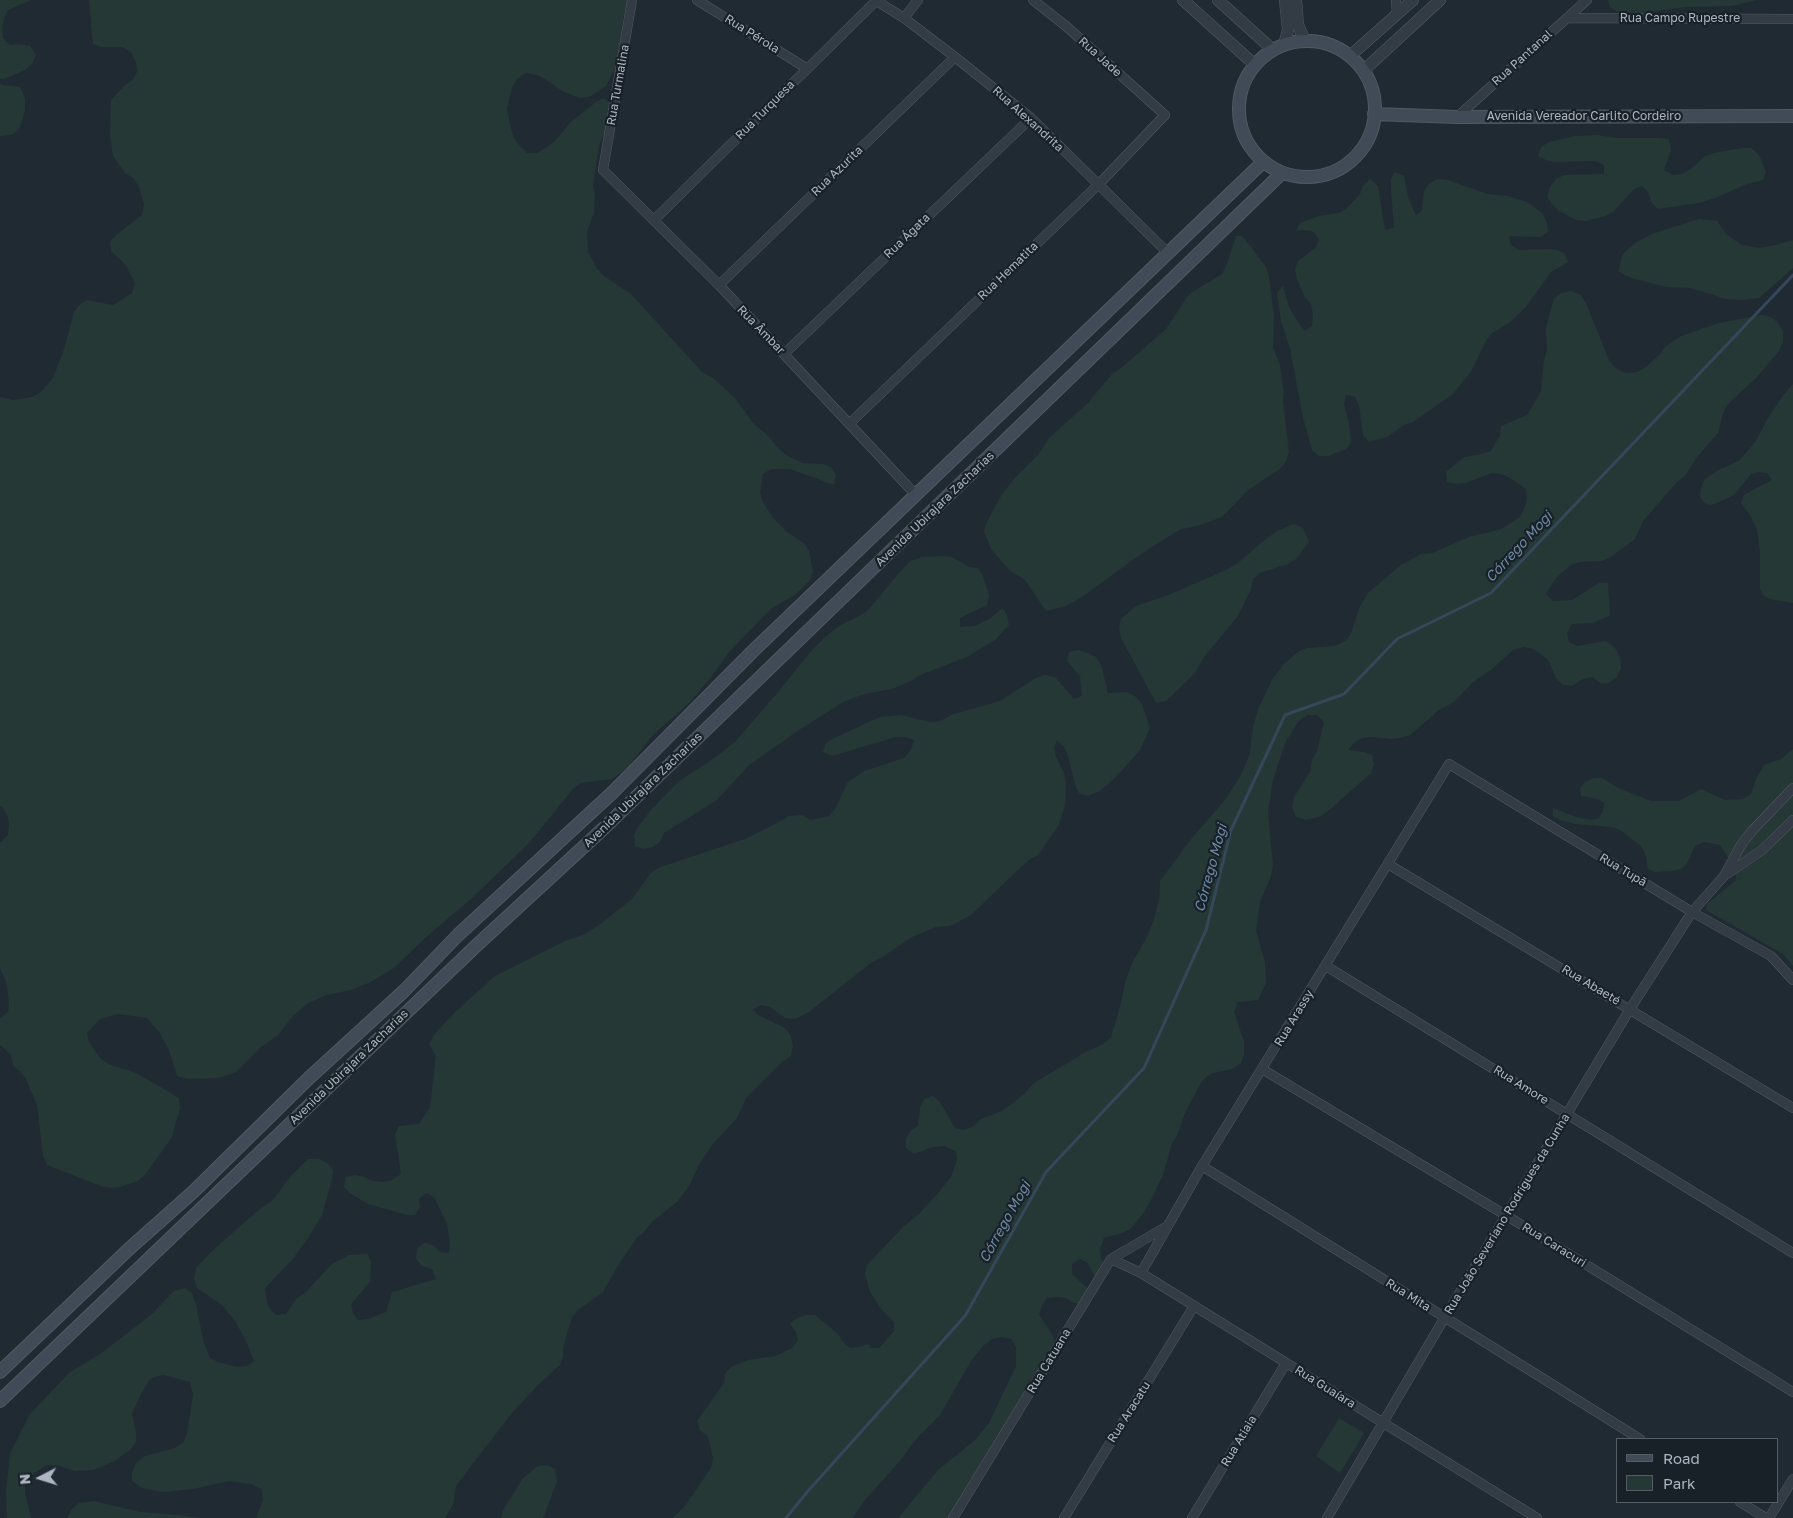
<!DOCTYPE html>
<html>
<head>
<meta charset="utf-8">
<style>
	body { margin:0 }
	#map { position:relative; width:1793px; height:1518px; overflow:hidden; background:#202a33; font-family:"Golos Text",sans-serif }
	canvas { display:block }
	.legend { position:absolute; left:1616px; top:1438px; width:162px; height:65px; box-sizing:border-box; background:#192128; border:1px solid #545d65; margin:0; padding:6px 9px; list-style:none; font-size:15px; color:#adb6c1 }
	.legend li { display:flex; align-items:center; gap:10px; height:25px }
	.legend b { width:25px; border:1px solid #545d65 }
	.north { position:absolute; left:15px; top:1453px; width:50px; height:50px; -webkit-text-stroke:4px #192128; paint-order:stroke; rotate:265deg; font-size:14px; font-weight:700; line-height:20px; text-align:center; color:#adb6c1 }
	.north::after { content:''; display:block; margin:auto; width:18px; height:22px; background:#adb6c1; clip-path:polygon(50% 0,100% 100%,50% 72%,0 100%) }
</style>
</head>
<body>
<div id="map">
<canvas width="1793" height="1518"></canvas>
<ul class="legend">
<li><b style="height:6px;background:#414b57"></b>Road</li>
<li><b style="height:14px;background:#253836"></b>Park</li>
</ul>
<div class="north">N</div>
</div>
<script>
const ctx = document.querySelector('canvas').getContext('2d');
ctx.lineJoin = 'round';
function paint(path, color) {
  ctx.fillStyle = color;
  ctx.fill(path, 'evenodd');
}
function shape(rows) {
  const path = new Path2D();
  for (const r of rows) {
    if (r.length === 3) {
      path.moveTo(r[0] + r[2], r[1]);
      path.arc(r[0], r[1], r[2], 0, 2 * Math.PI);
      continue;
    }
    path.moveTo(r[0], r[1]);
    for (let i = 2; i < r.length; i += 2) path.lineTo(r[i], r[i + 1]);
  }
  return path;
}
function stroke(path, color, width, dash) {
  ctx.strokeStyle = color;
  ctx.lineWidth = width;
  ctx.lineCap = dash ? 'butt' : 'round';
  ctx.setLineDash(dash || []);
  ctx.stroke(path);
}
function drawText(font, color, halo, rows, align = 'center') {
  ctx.font = font + ' "Golos Text",sans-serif';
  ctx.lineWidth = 4.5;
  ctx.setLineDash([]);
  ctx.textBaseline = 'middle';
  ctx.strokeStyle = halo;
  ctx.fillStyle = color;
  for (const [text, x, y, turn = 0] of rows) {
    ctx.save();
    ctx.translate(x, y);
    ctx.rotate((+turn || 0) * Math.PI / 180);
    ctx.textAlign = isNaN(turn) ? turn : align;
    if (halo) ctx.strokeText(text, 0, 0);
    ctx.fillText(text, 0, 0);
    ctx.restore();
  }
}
paint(shape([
	[0,0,31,0,8,10,4,18,2,28,3,38,10,45,19,44,30,46,36,55,32,64,25,70,4,79,0,79],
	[89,0,627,0,623,20,616,66,606,86,589,97,580,98,562,91,545,79,537,75,526,73,517,79,512,88,507,109,511,128,514,138,520,146,527,153,537,153,553,143,571,122,596,102,604,98,611,105,609,125,599,145,593,185,595,194,594,213,587,232,588,252,597,269,604,276,631,294,703,373,713,378,735,398,753,423,768,436,777,447,786,455,803,463,822,464,831,467,836,475,834,485,790,469,771,469,763,474,760,493,763,502,773,518,787,532,804,543,809,551,813,571,810,580,796,594,771,609,730,651,711,677,690,702,652,736,627,768,612,779,581,783,573,789,529,843,471,899,424,939,394,968,371,982,351,990,326,995,308,1003,292,1017,278,1035,260,1048,236,1072,218,1078,189,1079,177,1076,169,1050,159,1032,147,1018,118,1014,100,1019,87,1033,89,1042,100,1058,108,1064,136,1073,171,1093,179,1099,180,1108,172,1137,145,1175,137,1181,120,1187,110,1188,101,1186,47,1165,43,1156,37,1105,26,1079,21,1072,13,1066,11,1055,0,1045,0,1018,8,1012,9,1004,7,984,0,968,0,843,8,835,9,826,8,817,3,808,0,806,0,397,13,400,32,397,41,392,53,378,64,349,74,312,79,305,87,300,113,305,132,293,135,283,125,264,111,251,110,242,116,235,142,215,144,204,138,185,133,178,125,173,113,156,110,135,111,100,124,86,133,80,137,72,136,62,131,52,122,47,101,47,93,44],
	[1608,0,1756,0,1732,6,1684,7,1636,14,1618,12,1610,7],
	[0,83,2,85,20,87,25,98,25,110,22,121,19,130,11,135,0,136],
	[1597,135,1617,138,1660,138,1669,139,1671,150,1664,170,1673,175,1682,174,1691,169,1705,156,1714,153,1742,148,1751,148,1759,155,1766,172,1763,180,1744,185,1718,197,1699,203,1658,209,1651,202,1649,193,1642,186,1634,189,1613,212,1605,216,1586,221,1576,220,1559,211,1552,204,1547,197,1550,187,1556,179,1564,175,1604,174,1604,165,1595,161,1555,162,1546,160,1538,156,1541,147,1549,142,1576,136],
	[1395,172,1404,176,1408,197,1416,216,1422,210,1424,191,1429,184,1437,179,1448,180,1487,194,1508,196,1527,202,1542,213,1547,223,1548,232,1540,237,1509,236,1511,245,1519,250,1548,249,1557,250,1565,254,1568,262,1551,272,1526,307,1509,323,1492,333,1486,341,1472,370,1453,394,1413,422,1404,425,1387,437,1369,442,1363,435,1359,405,1355,397,1346,395,1344,405,1349,423,1351,442,1346,449,1328,456,1319,456,1312,450,1303,418,1290,348,1281,321,1277,293,1283,286,1289,307,1299,324,1305,331,1312,326,1313,315,1311,304,1305,297,1297,279,1295,269,1298,261,1315,248,1319,240,1314,232,1305,230,1296,231,1300,223,1319,216,1339,213,1347,208,1360,194,1363,186,1370,179,1378,186,1385,230,1394,228,1391,190,1391,179],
	[1699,219,1717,221,1727,235,1742,245,1759,248,1775,245,1793,240,1793,268,1759,298,1742,300,1726,299,1691,288,1667,287,1631,278,1618,271,1623,254,1635,243,1652,234],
	[1236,236,1242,236,1248,243,1266,267,1269,277,1274,316,1273,347,1280,365,1284,395,1283,401,1289,452,1286,461,1281,468,1248,490,1222,517,1200,525,1179,530,1141,554,1082,597,1066,606,1046,611,1025,580,1009,570,991,549,984,531,987,522,1002,494,1014,479,1038,455,1049,438,1088,403,1112,374,1120,369,1166,329,1189,294,1222,274,1227,264],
	[1571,291,1581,295,1586,303,1609,360,1616,369,1626,373,1637,372,1645,368,1660,354,1665,347,1681,336,1719,323,1761,315,1771,317,1778,323,1783,331,1783,342,1779,351,1756,378,1727,405,1723,413,1718,433,1697,457,1685,476,1677,482,1643,521,1635,539,1611,557,1602,561,1580,562,1571,565,1556,578,1546,594,1553,601,1572,600,1599,583,1608,583,1610,616,1592,623,1572,624,1567,633,1569,642,1577,646,1606,641,1615,648,1620,657,1621,668,1617,677,1609,683,1600,683,1593,677,1583,679,1572,686,1563,685,1556,678,1548,660,1541,654,1533,649,1524,647,1513,650,1491,670,1473,682,1454,702,1439,710,1410,735,1401,738,1391,739,1372,737,1362,738,1354,743,1348,750,1364,752,1372,755,1374,764,1371,773,1327,812,1319,817,1306,820,1296,817,1292,808,1294,797,1310,772,1312,760,1317,751,1324,722,1317,715,1307,715,1298,722,1285,743,1273,780,1268,812,1273,866,1271,876,1260,902,1256,931,1265,962,1266,983,1258,1000,1238,1002,1234,1012,1244,1041,1244,1054,1241,1063,1232,1069,1210,1074,1202,1081,1185,1113,1177,1136,1172,1143,1163,1175,1149,1204,1143,1214,1130,1229,1122,1233,1104,1238,1100,1249,1101,1259,1104,1264,1095,1277,1088,1263,1080,1259,1072,1264,1072,1274,1088,1289,1087,1296,1083,1303,1074,1303,1066,1298,1057,1297,1047,1298,1042,1305,1039,1315,1052,1334,1055,1342,1054,1349,1041,1369,1029,1381,1024,1399,950,1518,898,1518,938,1470,975,1440,989,1423,1016,1366,1016,1347,1011,1339,1001,1337,992,1339,983,1346,971,1361,940,1415,918,1437,899,1462,864,1501,853,1518,673,1518,685,1506,711,1468,713,1458,708,1437,700,1430,697,1421,724,1383,725,1374,731,1367,748,1360,776,1356,792,1348,798,1340,796,1332,790,1324,797,1318,806,1315,815,1315,838,1334,843,1342,850,1348,860,1347,869,1344,870,1348,879,1348,894,1331,894,1322,881,1309,870,1292,865,1274,867,1265,903,1227,919,1214,938,1193,951,1177,957,1160,956,1151,944,1146,933,1147,914,1154,906,1148,906,1139,910,1131,918,1126,920,1108,924,1099,933,1096,940,1102,955,1128,964,1130,974,1126,981,1119,1002,1111,1023,1095,1034,1083,1086,1052,1103,1044,1111,1037,1120,1007,1126,979,1133,961,1147,937,1154,919,1159,900,1160,881,1192,838,1225,800,1241,775,1250,753,1253,726,1259,707,1272,680,1284,664,1299,651,1307,648,1335,646,1345,641,1351,634,1359,608,1368,593,1401,565,1421,554,1432,553,1469,537,1502,529,1520,517,1525,507,1527,499,1526,489,1510,478,1502,474,1492,473,1465,483,1456,484,1447,482,1446,472,1464,457,1482,454,1491,451,1500,435,1501,426,1527,415,1541,392,1544,360,1547,350,1546,327,1554,299,1561,293],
	[1793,384,1793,603,1770,599,1763,595,1760,588,1760,553,1757,529,1750,515,1741,503,1744,495,1751,491,1772,480,1767,473,1759,472,1751,474,1734,495,1719,502,1711,505,1704,503,1700,496,1701,488,1704,480,1717,471,1740,460,1756,441,1768,418,1782,397],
	[1294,524,1303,528,1309,542,1296,559,1288,564,1260,573,1253,579,1251,589,1238,616,1204,657,1194,674,1166,701,1156,703,1121,638,1119,627,1121,619,1136,606,1171,594,1228,569,1238,563,1262,542,1277,531],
	[942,556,952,557,969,567,978,568,983,576,989,595,987,605,960,618,960,627,975,626,991,618,1002,608,1007,615,1009,625,995,640,967,657,920,675,911,681,892,689,864,694,843,702,799,730,749,765,717,800,664,833,660,842,653,847,643,849,635,846,634,835,638,827,651,810,679,781,710,761,734,743,779,691,811,651,824,638,839,626,863,614,870,608,898,574,910,561,922,557],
	[1078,650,1088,653,1096,657,1101,665,1108,693,1127,692,1136,697,1142,704,1150,728,1140,750,1116,777,1100,791,1088,796,1079,793,1075,785,1068,756,1064,747,1057,740,1054,748,1056,757,1064,773,1066,783,1065,805,1059,825,1038,855,1030,859,1020,868,971,915,950,926,936,927,912,937,881,958,872,962,809,1012,795,1019,785,1018,770,1007,761,1005,753,1009,758,1015,785,1028,791,1036,793,1046,791,1056,783,1061,746,1098,737,1118,712,1145,700,1163,689,1186,677,1202,653,1221,642,1234,638,1236,617,1267,603,1292,578,1310,572,1317,563,1348,563,1357,560,1365,539,1384,512,1413,481,1453,456,1486,453,1505,445,1518,256,1518,263,1500,261,1489,251,1484,229,1481,193,1489,162,1492,142,1488,132,1481,132,1472,136,1463,145,1456,175,1448,183,1443,187,1434,193,1394,190,1382,163,1375,150,1379,140,1396,132,1414,136,1432,136,1442,130,1450,113,1462,93,1470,75,1471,57,1465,47,1465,39,1470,31,1476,25,1484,25,1493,31,1518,7,1518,6,1492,10,1454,30,1414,69,1373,103,1352,152,1314,174,1291,185,1288,192,1293,196,1305,204,1343,210,1358,218,1362,237,1367,247,1366,254,1361,246,1341,235,1321,222,1305,197,1288,194,1279,196,1268,210,1253,256,1212,273,1200,291,1176,308,1159,319,1159,327,1163,333,1170,332,1179,322,1215,308,1238,292,1260,265,1288,266,1298,268,1306,276,1315,286,1314,297,1298,305,1293,332,1264,349,1255,368,1254,371,1262,370,1282,351,1304,353,1313,358,1320,368,1319,386,1312,392,1292,436,1279,432,1269,422,1266,416,1259,417,1248,425,1243,433,1245,440,1252,449,1253,450,1243,447,1224,434,1197,426,1193,419,1199,420,1207,415,1215,407,1215,368,1204,351,1194,344,1187,346,1177,355,1175,364,1177,373,1181,383,1182,392,1180,401,1174,395,1134,399,1126,419,1124,430,1107,436,1056,429,1044,434,1035,453,1014,495,976,565,941,585,934,603,922,632,899,650,874,658,868,745,839,781,821,789,816,802,815,810,820,829,816,835,809,847,783,864,771,904,758,911,750,914,740,906,737,896,737,832,756,823,752,826,743,834,738,880,717,901,715,930,722,940,721,954,714,1000,701,1036,678,1045,675,1055,677,1074,699,1082,696,1080,676,1067,661,1069,652],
	[1793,749,1793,966,1783,954,1706,910,1707,904,1736,880,1735,868,1720,845,1704,842,1695,846,1687,863,1681,869,1673,871,1655,872,1648,869,1645,853,1641,846,1620,830,1612,827,1576,824,1560,820,1553,816,1553,808,1576,817,1592,820,1599,818,1603,811,1604,803,1598,799,1581,796,1580,788,1585,782,1594,778,1602,778,1618,788,1651,801,1679,801,1701,789,1725,800,1743,799,1751,794,1756,779,1764,765,1781,759],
	[1339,1418,1364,1433,1340,1473,1316,1456],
	[547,1465,555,1469,557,1481,543,1518,501,1518,503,1510,523,1478,538,1466],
	[94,1501,140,1512,179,1515,200,1518,67,1518,72,1509,79,1503]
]), '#253836');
stroke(shape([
	[786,1518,808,1491,965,1316,1046,1172,1144,1068,1206,930,1231,830,1285,715,1344,694,1397,639,1491,593,1793,275]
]), '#354759', 3);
const minor = shape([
	[632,0,603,170,719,285,915,494],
	[697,0,806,68],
	[875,0,904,18,955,57,1031,118,1168,253],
	[1396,0,1397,15],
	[904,18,918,0],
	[1568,18,1793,19],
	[1457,117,1587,0],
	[654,220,876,1],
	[719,285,955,57],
	[784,354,1031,118],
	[849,424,1099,184,1165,115,1067,27,1033,0],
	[1388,864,1793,1108],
	[1727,874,1762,850,1793,820],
	[1326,966,1793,1253],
	[1262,1069,1507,1216,1793,1392],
	[1202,1166,1640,1439],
	[1111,1259,1141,1273,1537,1518],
	[1141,1273,1202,1166,1449,764,1692,912,1771,956,1793,980],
	[1740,1502,1766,1518],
	[953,1518,1111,1259,1164,1228],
	[1064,1518,1194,1306],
	[1192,1518,1286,1363],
	[1327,1518,1445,1317,1630,1009,1692,912,1724,876,1741,845,1751,832,1793,788],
	[1769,1518,1793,1479]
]);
const tertiary = shape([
	[1183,0,1255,65],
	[1218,0,1273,50],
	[1296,0,1298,25,1305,41],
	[1284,45,1288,30,1285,0],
	[1350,56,1413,0],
	[1363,71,1440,0]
]);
const secondary = shape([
	[1307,109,68],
	[1374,114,1457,117,1793,116],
	[0,1372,130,1248,193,1192,309,1078,404,991,458,935,612,793,754,650,1263,162],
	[0,1401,477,945,604,828,1282,173]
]);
stroke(minor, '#515962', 10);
stroke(tertiary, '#515962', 12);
stroke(secondary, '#515962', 14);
stroke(minor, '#333c44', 9);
stroke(tertiary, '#333c44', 11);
stroke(secondary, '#414b57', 12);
drawText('12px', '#adb6c1', '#192128', [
	["Rua Campo Rupestre",1680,18],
	["Rua Pérola",752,34,32],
	["Rua Jade",1100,57,42],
	["Rua Pantanal",1522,58,-42],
	["Rua Turmalina",618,85,-80],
	["Rua Turquesa",765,110,-45],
	["Avenida Vereador Carlito Cordeiro",1584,116],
	["Rua Alexandrita",1028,119,42],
	["Rua Azurita",837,171,-44],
	["Rua Ágata",907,236,-44],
	["Rua Hematita",1008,271,-44],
	["Rua Âmbar",761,330,46],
	["Avenida Ubirajara Zacharias",935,509,-44],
	["Avenida Ubirajara Zacharias",643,790,-44],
	["Rua Tupã",1623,870,31],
	["Rua Abaeté",1591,985,31],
	["Rua Arassy",1294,1018,-59],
	["Avenida Ubirajara Zacharias",349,1067,-44],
	["Rua Amore",1521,1085,32],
	["Rua João Severiano Rodrigues da Cunha",1507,1214,-59],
	["Rua Caracuri",1554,1245,32],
	["Rua Mita",1408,1295,32],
	["Rua Catuana",1049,1361,-59],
	["Rua Guaíara",1325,1387,32],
	["Rua Aracatu",1129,1412,-58],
	["Rua Atiaia",1239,1441,-59]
]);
drawText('italic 14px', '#708aa3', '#192128', [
	["Córrego Mogi",1519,547,-47],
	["Córrego Mogi",1211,868,-75],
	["Córrego Mogi",1005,1222,-61]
]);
</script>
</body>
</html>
